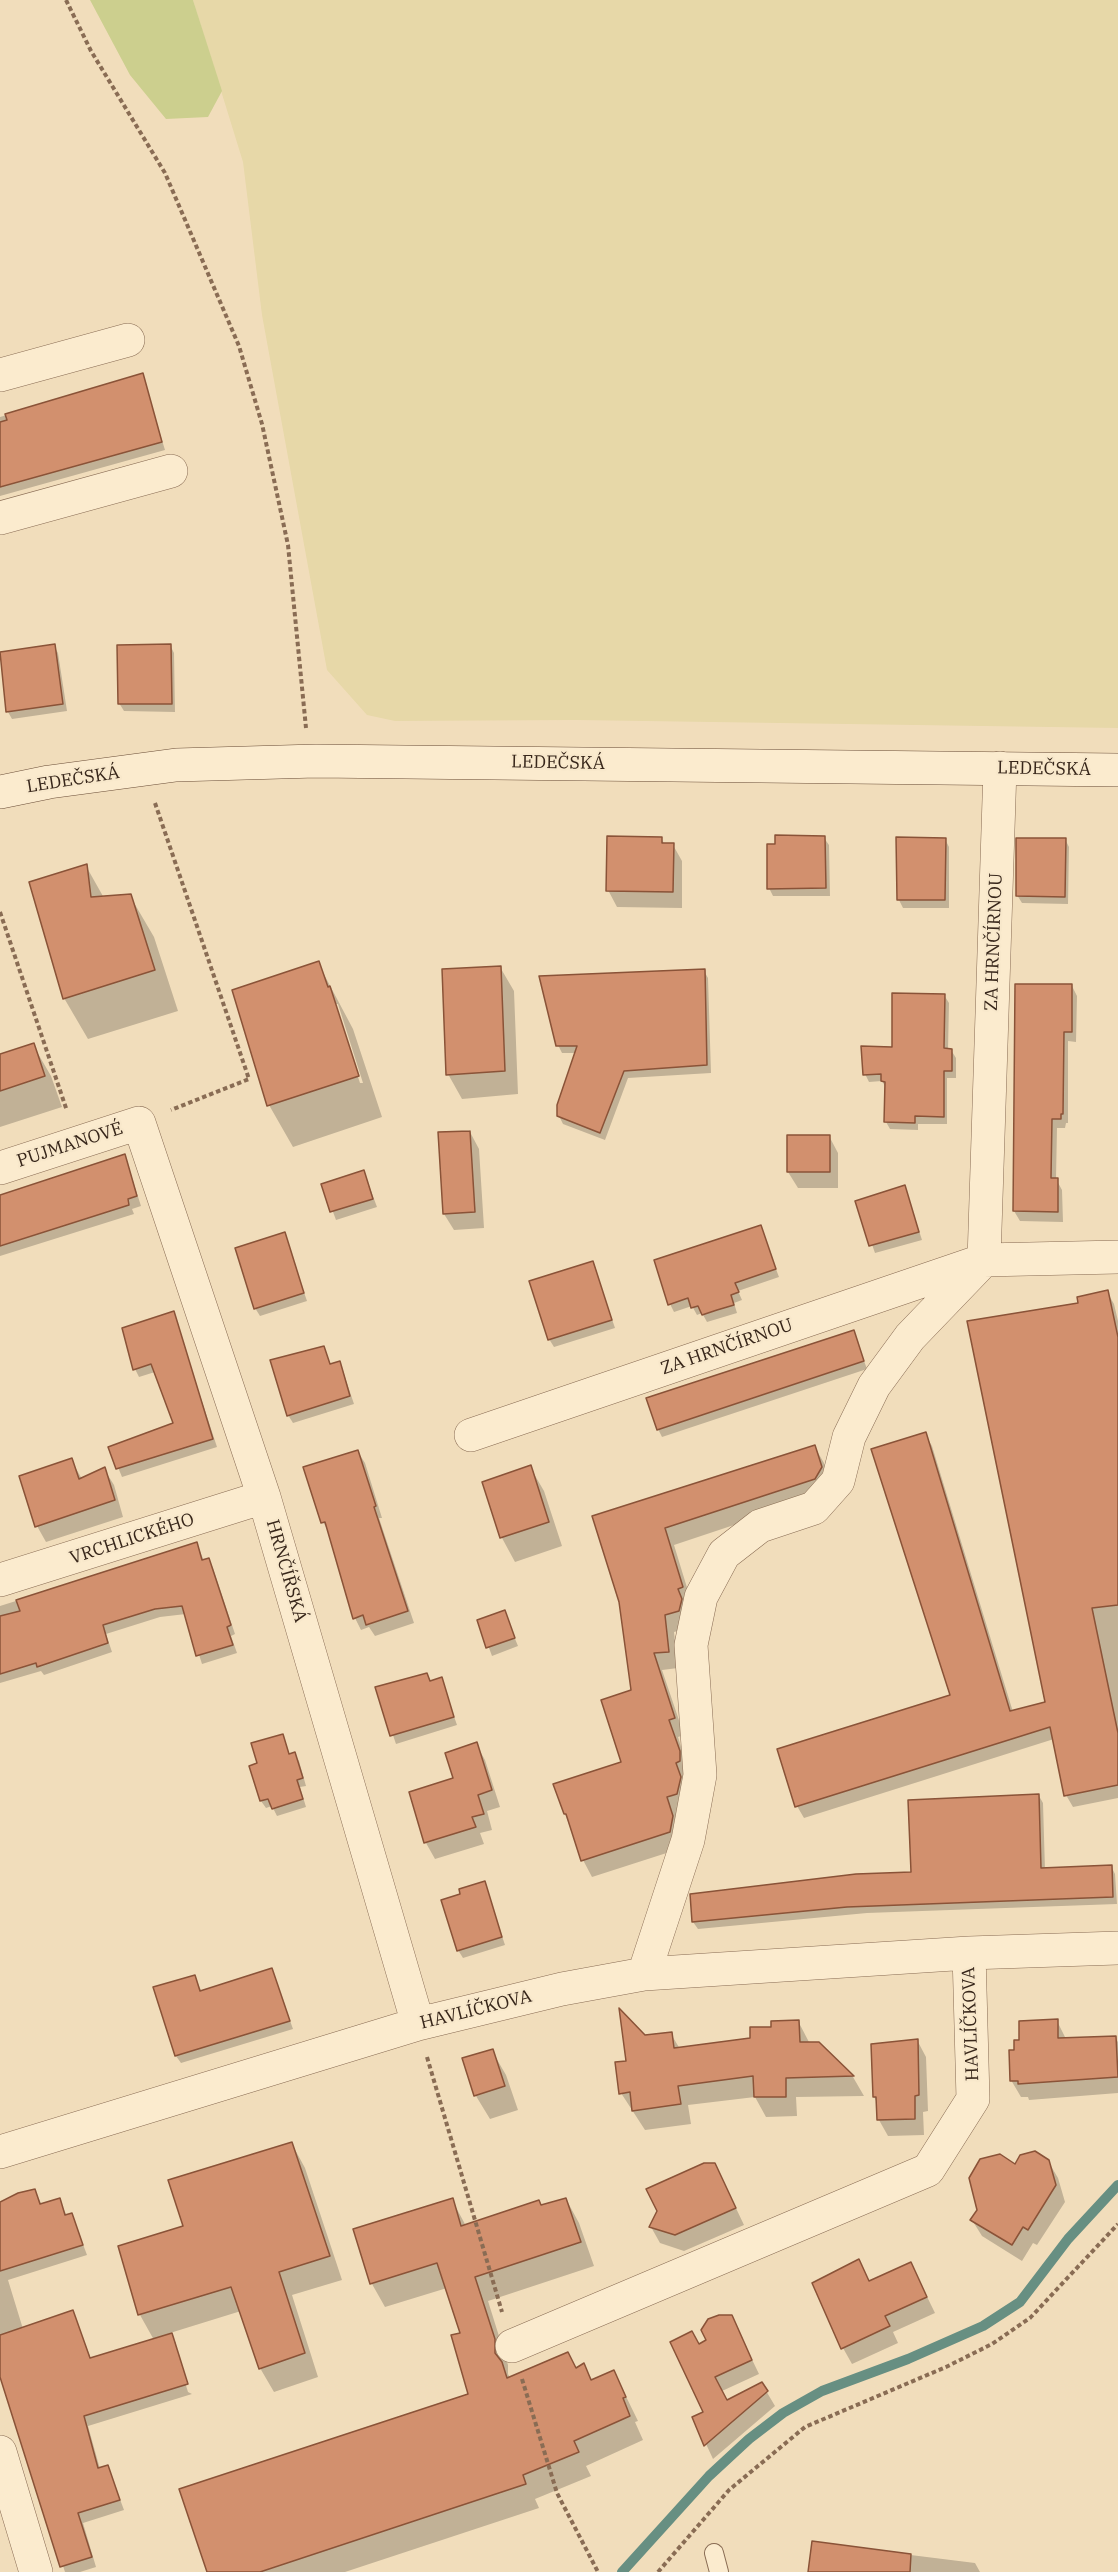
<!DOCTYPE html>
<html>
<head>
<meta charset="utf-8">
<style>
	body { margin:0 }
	canvas { display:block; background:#f1ddbb }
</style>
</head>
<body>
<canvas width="1118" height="2572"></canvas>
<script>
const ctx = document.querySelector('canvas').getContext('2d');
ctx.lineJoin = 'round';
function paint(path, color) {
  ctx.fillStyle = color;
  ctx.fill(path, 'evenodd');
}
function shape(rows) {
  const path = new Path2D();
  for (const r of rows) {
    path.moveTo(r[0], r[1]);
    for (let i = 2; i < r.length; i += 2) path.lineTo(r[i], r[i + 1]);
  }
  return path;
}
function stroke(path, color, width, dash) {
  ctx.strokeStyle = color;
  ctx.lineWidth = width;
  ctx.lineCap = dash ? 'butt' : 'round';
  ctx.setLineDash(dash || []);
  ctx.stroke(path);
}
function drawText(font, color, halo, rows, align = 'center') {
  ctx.font = font + ' "IBM Plex Serif",serif';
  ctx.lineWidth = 4.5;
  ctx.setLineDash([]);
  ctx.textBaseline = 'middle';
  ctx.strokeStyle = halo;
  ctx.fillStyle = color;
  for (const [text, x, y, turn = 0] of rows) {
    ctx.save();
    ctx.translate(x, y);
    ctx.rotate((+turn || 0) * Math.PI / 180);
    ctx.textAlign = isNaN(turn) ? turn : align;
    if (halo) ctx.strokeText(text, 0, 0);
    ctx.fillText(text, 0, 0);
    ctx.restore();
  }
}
paint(shape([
	[193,0,1118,0,1118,728,576,720,395,721,367,715,327,670,262,315,243,162]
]), '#e7d8a8');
paint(shape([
	[90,0,193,0,222,91,208,117,166,119,130,75]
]), '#cccf8e');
paint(shape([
	[142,375,165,450,0,496,0,417],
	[170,645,174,653,175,712,124,711,119,703],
	[54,646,58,653,67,711,12,719,8,712,0,654],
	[661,838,665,845,673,845,682,861,682,908,617,907,608,890],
	[824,838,829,845,830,896,773,896,769,888],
	[945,839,949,847,949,908,903,908,899,900],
	[1065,839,1069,847,1068,904,1022,903,1017,895],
	[86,866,104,898,130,896,154,937,178,1011,88,1039,64,998],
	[318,963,353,1029,382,1117,293,1147,269,1105],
	[334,1004,338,1004,363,1083,360,1083],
	[500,967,514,991,518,1094,462,1099,448,1074],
	[704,971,708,978,711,1073,628,1078,605,1140,563,1124,559,1116,576,1053,562,1053,558,1045],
	[1072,986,1077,996,1076,1042,1068,1041,1068,1123,1066,1123,1065,1128,1057,1128,1056,1179,1062,1190,1063,1222,1020,1221,1014,1211],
	[944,995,949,1003,948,1050,951,1050,956,1058,956,1078,947,1078,947,1124,918,1124,918,1130,890,1129,886,1122,886,1088,882,1081,869,1082,865,1074,894,1049],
	[33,1045,51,1076,62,1107,0,1127,0,1055],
	[470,1132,479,1149,484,1228,454,1230,444,1214,439,1134],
	[829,1136,838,1153,838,1188,798,1188,788,1172],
	[125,1156,141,1206,132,1209,134,1214,0,1256,0,1196],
	[364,1172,377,1207,336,1220,323,1185],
	[905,1187,922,1240,875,1253,857,1202],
	[760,1227,779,1277,738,1291,742,1300,734,1303,737,1313,707,1322,702,1313,697,1315,692,1306,674,1312,670,1304],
	[284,1234,307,1301,260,1316,255,1308],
	[593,1263,615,1328,554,1347,549,1339],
	[1107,1292,1114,1304,1118,1321,1118,1798,1073,1807,1066,1795,1054,1739,804,1818,797,1806,951,1696,925,1434,932,1446,1013,1712,1047,1703,1079,1304],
	[173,1313,217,1447,122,1477,110,1448,175,1424,155,1372,139,1377,135,1369],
	[853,1331,867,1369,662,1437,658,1429],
	[323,1347,331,1366,339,1363,343,1371,354,1404,293,1423,288,1415],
	[814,1446,824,1463,831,1484,824,1495,674,1545,692,1604,688,1628,674,1632,678,1668,662,1670,684,1735,678,1737,688,1769,686,1810,676,1814,682,1833,679,1849,592,1877,583,1860,565,1814,623,1763,633,1691,621,1602,593,1517],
	[358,1452,365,1463,382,1518,379,1518,414,1623,375,1636,369,1627,361,1630,355,1618,330,1534,323,1522],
	[71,1460,82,1479,104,1469,114,1485,123,1517,46,1542,37,1526],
	[530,1467,544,1491,562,1546,515,1562,502,1538,484,1483],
	[197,1544,204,1561,209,1560,213,1568,235,1634,231,1636,237,1653,202,1664,186,1614,160,1617,106,1634,112,1652,44,1675,41,1671,0,1683,0,1606],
	[504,1612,518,1646,492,1656,479,1621],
	[427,1674,431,1682,441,1679,457,1725,396,1744,377,1688],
	[282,1736,290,1755,294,1754,299,1761,306,1786,300,1787,306,1807,277,1816,272,1806,266,1808,261,1801,259,1764],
	[476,1744,485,1760,500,1807,487,1811,492,1830,480,1833,484,1844,435,1859,426,1843,411,1793,455,1779],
	[1039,1796,1043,1803,1045,1870,1111,1866,1115,1874,1117,1904,867,1913,698,1929,693,1922,913,1873],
	[484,1882,505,1945,463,1958,458,1950,462,1895],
	[272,1970,293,2029,181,2063,176,2056,194,1976,202,1992],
	[798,2021,810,2044,818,2043,853,2077,864,2096,796,2097,797,2116,766,2117,755,2097,688,2105,691,2124,645,2130,621,2093,628,2062,645,2037,671,2034,680,2049,752,2039,773,2028],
	[1057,2021,1066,2039,1115,2037,1118,2042,1118,2093,1029,2100,1028,2097,1021,2097,1011,2080,1016,2051,1021,2041],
	[917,2040,926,2057,928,2111,923,2112,924,2135,888,2136,879,2120,878,2104,874,2097],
	[492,2051,506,2075,518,2110,490,2119,476,2096,464,2059],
	[292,2144,305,2168,342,2280,292,2295,318,2377,274,2392,260,2368,241,2311,170,2333,176,2343,173,2343,188,2392,192,2394,88,2426,100,2469,108,2467,124,2510,83,2523,96,2567,80,2572,65,2572,0,2372,0,2202,35,2191,42,2205,59,2200,67,2216,72,2215,87,2255,8,2280,23,2329,73,2312,91,2359,154,2340,140,2315,120,2247,185,2227],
	[1048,2161,1058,2178,1065,2202,1037,2245,1033,2243,1022,2261,982,2236,972,2220,1016,2166],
	[715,2164,744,2225,684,2251,660,2243,651,2227],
	[566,2199,579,2223,594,2266,488,2301,508,2365,508,2374,510,2378,568,2354,577,2369,583,2365,593,2381,614,2372,638,2421,635,2422,643,2440,586,2466,591,2476,535,2499,539,2508,345,2572,209,2572,470,2395,461,2334,447,2288,385,2307,372,2284,355,2230,452,2200,466,2226],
	[858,2261,870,2282,911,2264,935,2313,893,2332,898,2343,852,2364,843,2348],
	[731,2316,759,2374,722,2391,727,2401,762,2384,775,2406,713,2459,694,2418,704,2413,699,2345,708,2341],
	[814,2543,975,2563,980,2572,810,2572]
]), '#0003');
stroke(shape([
	[622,2572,709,2476,749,2439,783,2413,822,2391,908,2359,983,2326,1020,2302,1068,2239,1118,2185]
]), '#678f82', 10);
const building = shape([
	[143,373,162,442,0,487,0,422,7,420,5,414,143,373],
	[55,644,63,704,6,712,0,652,55,644],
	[171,644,172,704,118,704,117,645,171,644],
	[775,835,825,836,826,888,767,889,767,844,775,844,775,835],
	[607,836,662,837,662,843,674,843,673,892,606,891,607,836],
	[896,837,946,838,945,900,897,900,896,837],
	[1016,838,1066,838,1065,897,1016,896,1016,838],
	[87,864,91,897,131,894,155,970,63,999,29,882,87,864],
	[319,961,328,987,330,986,359,1076,267,1106,232,990,319,961],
	[501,966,505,1071,446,1075,442,969,501,966],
	[705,969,707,1065,624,1071,600,1133,557,1116,557,1105,577,1046,556,1046,539,976,705,969],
	[1015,984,1072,984,1072,1032,1064,1032,1063,1114,1061,1114,1061,1119,1052,1119,1051,1178,1058,1178,1058,1212,1013,1211,1015,984],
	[892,993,945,994,944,1048,952,1049,952,1071,944,1071,944,1117,915,1116,915,1123,884,1122,885,1082,881,1081,881,1074,863,1075,861,1046,892,1047,892,993],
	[34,1043,45,1076,0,1091,0,1054,34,1043],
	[470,1131,475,1212,443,1214,438,1132,470,1131],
	[787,1135,830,1135,830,1172,787,1172,787,1135],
	[125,1154,137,1196,128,1199,129,1205,0,1246,0,1195,125,1154],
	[364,1170,373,1199,330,1212,321,1184,364,1170],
	[905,1185,919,1232,869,1246,855,1201,905,1185],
	[761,1225,776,1269,735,1283,739,1292,731,1295,734,1305,717,1310,702,1315,698,1306,691,1308,688,1298,668,1305,654,1260,761,1225],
	[285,1232,304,1293,254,1309,235,1248,285,1232],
	[593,1261,612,1320,548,1340,529,1281,593,1261],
	[1108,1290,1118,1337,1118,1605,1092,1608,1118,1733,1118,1785,1064,1796,1050,1727,795,1807,777,1749,950,1695,871,1449,926,1432,1010,1711,1045,1702,967,1321,1078,1303,1077,1297,1108,1290],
	[174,1311,213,1439,116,1469,108,1447,173,1423,151,1364,133,1370,122,1328,174,1311],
	[854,1330,864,1361,657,1430,646,1398,854,1330],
	[324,1346,330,1364,340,1361,350,1396,287,1416,270,1360,324,1346],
	[815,1445,822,1467,815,1479,665,1528,683,1587,678,1589,682,1599,679,1611,665,1615,669,1652,654,1653,675,1718,669,1720,680,1751,680,1761,676,1763,681,1777,677,1794,667,1797,673,1816,670,1832,581,1861,566,1814,564,1814,553,1784,621,1762,601,1700,631,1690,619,1602,592,1516,815,1445],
	[358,1450,376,1506,374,1507,408,1611,366,1625,363,1615,353,1619,325,1522,321,1523,303,1467,358,1450],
	[72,1458,79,1479,105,1467,115,1500,35,1527,19,1476,72,1458],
	[531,1465,549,1522,500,1538,482,1482,531,1465],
	[197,1542,202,1560,209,1558,231,1625,227,1627,233,1645,196,1656,182,1606,155,1609,103,1625,108,1643,37,1667,36,1663,0,1674,0,1616,20,1611,16,1600,197,1542],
	[505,1610,515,1638,486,1648,477,1620,505,1610],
	[427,1673,430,1681,442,1677,454,1717,390,1736,375,1687,427,1673],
	[283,1734,289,1754,295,1752,303,1778,297,1780,303,1799,272,1809,268,1799,260,1801,249,1766,257,1763,251,1743,283,1734],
	[477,1742,492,1790,478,1795,484,1814,472,1817,476,1827,424,1843,409,1792,453,1778,445,1753,477,1742],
	[1039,1794,1041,1868,1112,1865,1113,1897,847,1907,692,1922,690,1894,856,1874,911,1872,908,1800,1039,1794],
	[485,1881,502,1937,457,1951,441,1900,460,1894,459,1889,485,1881],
	[272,1968,290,2021,175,2056,153,1987,195,1975,200,1991,272,1968],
	[619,2008,645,2035,672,2032,674,2048,750,2038,750,2027,771,2027,771,2021,799,2020,800,2042,819,2042,854,2076,786,2078,786,2097,754,2097,753,2076,678,2086,681,2104,632,2111,630,2092,619,2094,615,2062,626,2061,619,2008],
	[1058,2019,1058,2038,1116,2036,1118,2077,1018,2084,1018,2081,1010,2081,1009,2050,1014,2050,1014,2040,1019,2040,1019,2021,1058,2019],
	[918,2039,919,2095,915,2096,915,2119,877,2120,876,2097,873,2097,871,2044,918,2039],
	[493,2049,505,2086,474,2096,462,2058,493,2049],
	[292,2142,330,2256,279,2272,305,2353,259,2369,231,2287,138,2315,118,2246,183,2226,168,2180,292,2142],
	[1035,2151,1049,2160,1056,2185,1028,2230,1023,2227,1012,2245,970,2220,977,2210,969,2178,980,2159,1000,2154,1015,2164,1020,2155,1035,2151],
	[704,2163,715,2163,736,2208,675,2235,649,2227,657,2211,646,2189,704,2163],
	[35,2189,40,2204,60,2198,65,2215,72,2213,83,2245,0,2271,0,2202,18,2193,35,2189],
	[453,2198,461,2226,539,2200,541,2205,566,2198,581,2242,475,2277,495,2339,495,2353,502,2362,507,2378,568,2352,576,2368,584,2363,591,2380,614,2370,626,2397,623,2398,630,2416,574,2441,579,2452,523,2475,526,2484,260,2572,207,2572,179,2489,468,2394,451,2335,460,2333,437,2263,370,2284,353,2229,453,2198],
	[859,2259,869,2281,911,2262,927,2297,885,2316,890,2326,841,2349,812,2283,859,2259],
	[73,2310,90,2358,172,2333,188,2384,84,2416,98,2468,108,2465,120,2500,78,2513,92,2557,60,2567,0,2377,0,2335,73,2310],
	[719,2315,732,2315,752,2360,715,2377,727,2400,762,2382,768,2391,704,2446,692,2417,703,2412,670,2342,692,2331,699,2344,706,2340,701,2330,708,2319,719,2315],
	[812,2541,911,2554,910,2572,808,2572,812,2541]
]);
paint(building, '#d2906e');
stroke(building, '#8a5338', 1.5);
const service = shape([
	[714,2553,719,2572]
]);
const minor = shape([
	[0,375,128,340],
	[0,518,171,471],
	[0,1168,139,1123,264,1497,418,2024],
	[471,1435,984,1260,1118,1257],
	[0,1580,264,1497],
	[644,1974,688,1840,700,1775,691,1645,701,1597,724,1554,760,1526,814,1508,838,1481,849,1437,874,1386,910,1337,984,1260,1000,768],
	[0,2152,418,2024,562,1989,644,1974,969,1953,1118,1948],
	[512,2346,928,2170,973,2099,969,1953],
	[0,2452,36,2572]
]);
const secondary = shape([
	[0,792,49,782,176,765,316,761,1118,770]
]);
stroke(service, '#896c54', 20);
stroke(minor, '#896c54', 34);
stroke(secondary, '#6a4d37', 34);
stroke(shape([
	[66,0,91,51,165,173,239,346,262,424,288,545,306,728],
	[155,803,249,1079,171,1110],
	[0,912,67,1111],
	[427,2057,502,2312],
	[522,2379,557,2493,598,2572],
	[658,2572,729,2490,805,2427,946,2367,992,2344,1030,2318,1118,2224]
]), '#896c54', 4, [4.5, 3]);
stroke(service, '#fbebce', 18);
stroke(minor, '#fbebce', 33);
stroke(secondary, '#fbebce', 33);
drawText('18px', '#37261a', '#f8e8cb', [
	["LEDEČSKÁ",558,763,1],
	["LEDEČSKÁ",1044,769,1],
	["LEDEČSKÁ",73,780,-9],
	["ZA HRNČÍRNOU",994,942,-88],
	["PUJMANOVÉ",70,1145,-18],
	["ZA HRNČÍRNOU",727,1347,-19],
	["VRCHLICKÉHO",132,1539,-18],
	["HRNČÍŘSKÁ",286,1571,74],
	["HAVLÍČKOVA",476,2010,-14],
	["HAVLÍČKOVA",971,2024,-92]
]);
</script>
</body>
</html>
